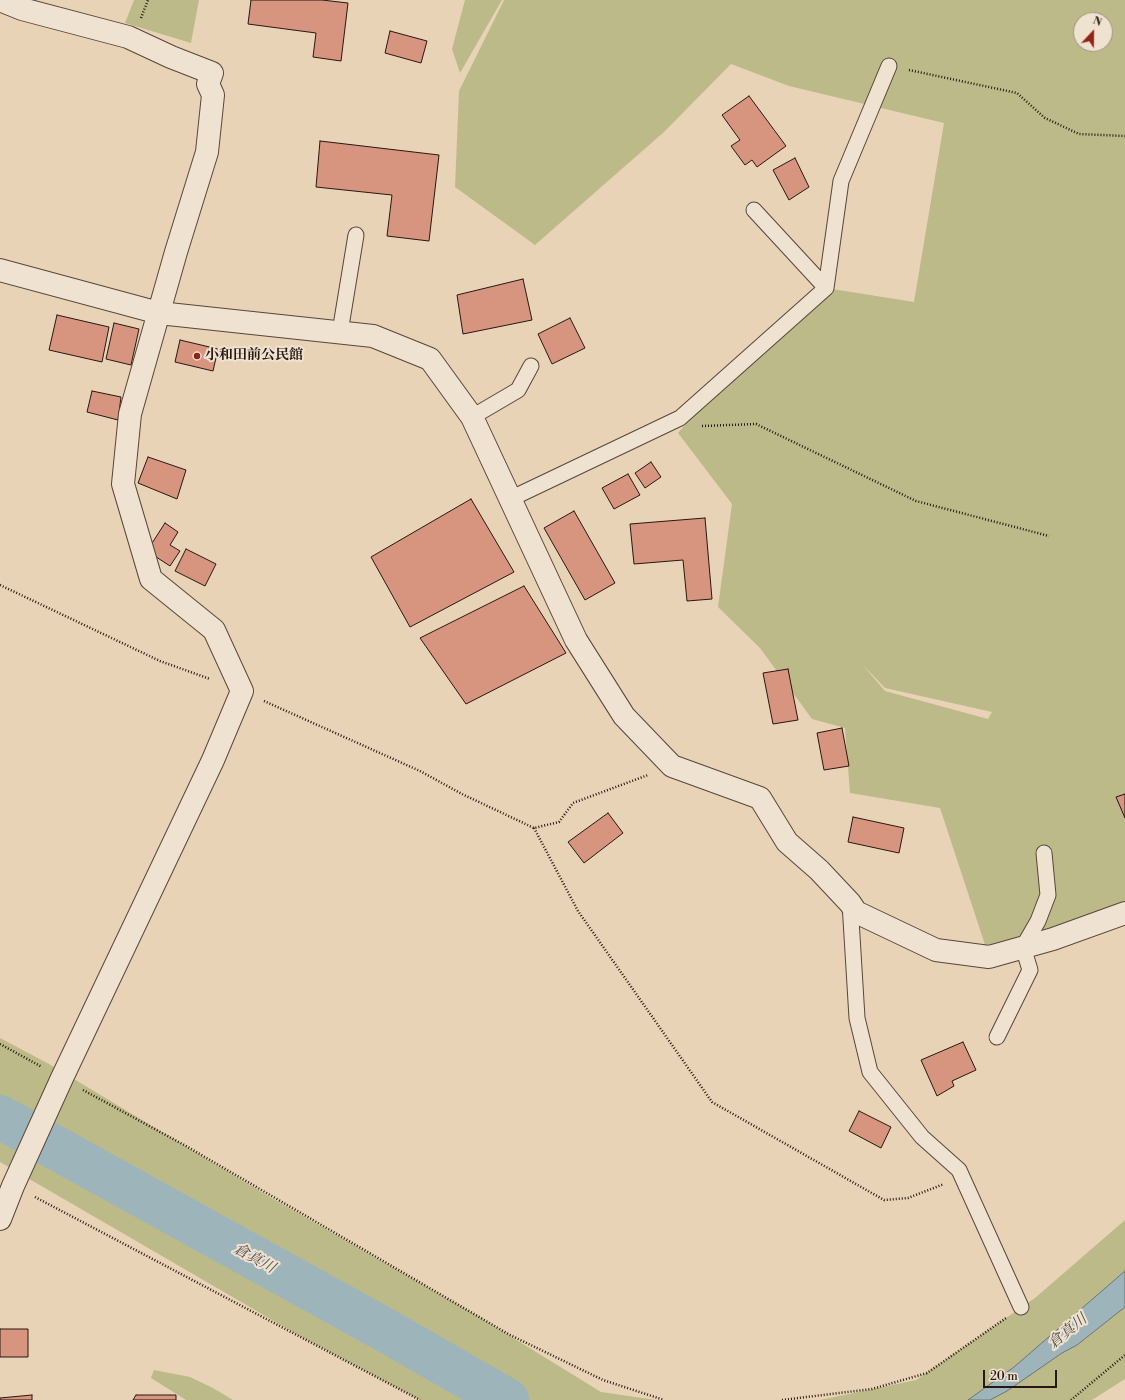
<!DOCTYPE html>
<html>
<head>
<meta charset="utf-8">
<style>
	body { margin:0 }
	#map { position:relative; width:1125px; height:1400px; overflow:hidden; background:#e8d3b6; font-family:"Libre Bodoni",serif }
	canvas { display:block }
	.north { position:absolute; left:1073px; top:12px; width:40px; height:40px; box-sizing:border-box; background:#f0e2d0; border:1px solid #a09184; border-radius:50%; rotate:22deg; font-size:11px; font-weight:700; line-height:16px; text-align:center; color:#271711 }
	.north::after { content:''; display:block; margin:auto; width:14px; height:18px; background:#8f2418; clip-path:polygon(50% 0,100% 100%,50% 72%,0 100%) }
	.scale { position:absolute; left:983px; top:1370px; width:74px; height:18px; box-sizing:border-box; border:2px solid #271711; border-top:0; padding-left:5px; font-size:12px; line-height:14px; white-space:nowrap; color:#271711; -webkit-text-stroke:3px #f0e2d0; paint-order:stroke }
</style>
</head>
<body>
<div id="map">
<canvas width="1125" height="1400"></canvas>
<div class="north">N</div>
<div class="scale">20 m</div>
</div>
<script>
const ctx = document.querySelector('canvas').getContext('2d');
ctx.lineJoin = 'round';
function paint(path, color) {
  ctx.fillStyle = color;
  ctx.fill(path, 'evenodd');
}
function shape(rows) {
  const path = new Path2D();
  for (const r of rows) {
    path.moveTo(r[0], r[1]);
    for (let i = 2; i < r.length; i += 2) path.lineTo(r[i], r[i + 1]);
  }
  return path;
}
function stroke(path, color, width, dash) {
  ctx.strokeStyle = color;
  ctx.lineWidth = width;
  ctx.lineCap = dash ? 'butt' : 'round';
  ctx.setLineDash(dash || []);
  ctx.stroke(path);
}
function drawText(font, color, halo, rows, align = 'center') {
  ctx.font = font + ' "Libre Bodoni","Noto Serif JP",serif';
  ctx.lineWidth = 4;
  ctx.setLineDash([]);
  ctx.textBaseline = 'middle';
  ctx.strokeStyle = halo;
  ctx.fillStyle = color;
  for (const [text, x, y, turn = 0] of rows) {
    ctx.save();
    ctx.translate(x, y);
    ctx.rotate((+turn || 0) * Math.PI / 180);
    ctx.textAlign = isNaN(turn) ? turn : align;
    if (halo) ctx.strokeText(text, 0, 0);
    ctx.fillText(text, 0, 0);
    ctx.restore();
  }
}
paint(shape([
	[134,0,199,0,191,43,125,23],
	[465,0,502,0,460,73,452,49],
	[504,0,1125,0,1125,913,989,957,940,808,850,793,845,728,812,719,760,648,718,607,732,504,678,433,765,333,826,288,914,302,944,123,789,86,731,64,664,132,535,245,455,187,459,91],
	[1081,20,1105,20,1105,44,1081,44],
	[862,664,885,688,992,712,988,719,885,691],
	[0,1038,49,1064,270,1197,481,1318,601,1392,656,1400,420,1400,298,1335,0,1162],
	[1125,1220,1125,1379,1092,1400,820,1400,916,1380,1035,1298],
	[154,1370,190,1377,213,1388,233,1400,186,1400,151,1378]
]), '#bdba89');
const water = shape([
	[1125,1271,1125,1307,1077,1345,1062,1353,1007,1391,990,1400,968,1400,1014,1367,1125,1271]
]);
paint(water, '#9db4ba');
stroke(water, '#6e7576', 1);
stroke(shape([
	[0,1117,385,1330,507,1400]
]), '#9db4ba', 44);
const building = shape([
	[251,0,322,0,348,3,341,61,313,57,316,33,248,24,251,0],
	[390,31,427,41,421,63,385,53,390,31],
	[749,96,786,146,757,167,752,160,745,165,731,146,740,140,722,115,749,96],
	[320,141,439,155,429,241,387,236,392,195,316,187,320,141],
	[795,158,809,187,789,200,773,170,795,158],
	[523,279,532,320,463,334,457,295,523,279],
	[57,315,109,327,102,362,49,350,57,315],
	[570,318,585,348,552,364,538,334,570,318],
	[114,323,139,329,131,365,106,359,114,323],
	[180,340,218,349,213,371,175,362,180,340],
	[92,391,121,397,118,420,87,412,92,391],
	[148,457,186,470,177,499,138,483,148,457],
	[651,462,661,477,645,488,635,473,651,462],
	[628,474,640,495,614,509,602,488,628,474],
	[471,499,514,572,410,627,371,557,471,499],
	[574,511,615,583,585,600,544,528,574,511],
	[705,518,712,599,687,601,683,560,634,564,630,524,705,518],
	[165,523,178,532,170,545,180,551,170,566,147,551,165,523],
	[186,549,216,564,205,586,175,571,186,549],
	[524,586,566,653,466,704,420,638,524,586],
	[788,669,798,720,773,724,763,673,788,669],
	[842,728,849,766,824,770,817,733,842,728],
	[1125,794,1125,818,1116,797,1125,794],
	[608,813,623,833,584,863,568,842,608,813],
	[853,817,904,828,899,853,848,842,853,817],
	[963,1042,976,1070,952,1081,954,1086,937,1096,921,1060,963,1042],
	[859,1111,891,1127,881,1148,849,1131,859,1111],
	[0,1329,28,1329,28,1357,0,1357,0,1329],
	[32,1395,32,1400,0,1400,0,1398,32,1395],
	[136,1395,176,1395,176,1400,133,1400,136,1395]
]);
paint(building, '#d7947f');
stroke(building, '#271711', 1);
const service = shape([
	[754,210,826,288],
	[340,332,356,235],
	[472,417,518,390,531,366],
	[510,499,680,418,826,288,841,181,889,66],
	[850,903,857,1018,870,1072,922,1137,959,1170,1021,1307],
	[997,1037,1030,970,1023,947,1038,921,1048,895,1044,853]
]);
const minor = shape([
	[0,0,22,9,128,37,171,57,212,73,208,84,213,95,207,152,176,252,130,414,123,484,151,579,214,630,242,691,213,760,62,1078,13,1186,0,1219],
	[0,270,159,313,373,336,430,359,472,417,576,640,624,716,672,766,760,798,787,842,819,870,850,903,856,912,936,950,989,957,1053,939,1125,913]
]);
stroke(service, '#57463a', 17);
stroke(minor, '#57463a', 24);
stroke(shape([
	[141,18,148,0],
	[909,70,1017,93,1045,118,1079,134,1125,136],
	[702,426,756,424,916,501,1049,536],
	[0,585,160,661,210,679],
	[264,701,420,771,462,794,534,828,559,822,573,803,648,775],
	[534,828,578,911,712,1102,884,1200,908,1198,944,1184],
	[0,1044,42,1067],
	[83,1090,186,1146,510,1335,603,1380,664,1400],
	[35,1197,420,1400],
	[782,1400,872,1389,927,1373,1006,1318],
	[1071,1400,1125,1355]
]), '#271711', 2.5, [1, 2]);
stroke(service, '#f0e2d0', 15);
stroke(minor, '#f0e2d0', 22);
for (const [x, y, r, color] of [
	[197,356,4,"#8f2418"]
]) {
  const dot = new Path2D();
  dot.arc(x, y, r, 0, 2 * Math.PI);
  ctx.fillStyle = color;
  ctx.fill(dot);
  stroke(dot, '#f0e2d0', 1.5);
}
drawText('bold 14px', '#271711', '#f0e2d0', [
	["小和田前公民館",205,356]
], 'left');
drawText('italic 15px', '#504e4c', '#f0e2d0', [
	["倉真川",254,1259,29],
	["倉真川",1068,1332,-39]
]);
</script>
</body>
</html>
